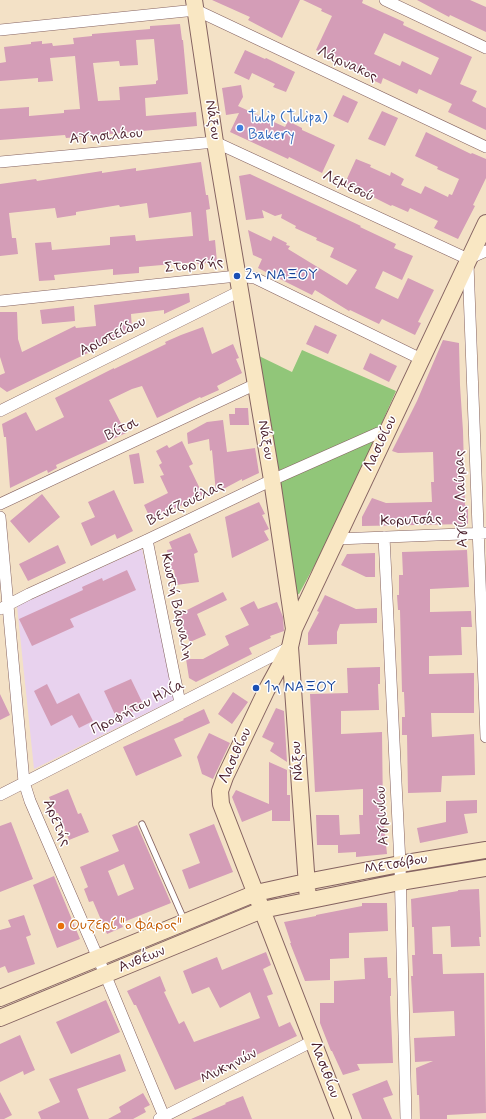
<!DOCTYPE html>
<html>
<head>
<meta charset="utf-8">
<style>
	body { margin:0 }
	canvas { display:block; background:#f3e1c6 }
</style>
</head>
<body>
<canvas width="486" height="1119"></canvas>
<script>
const ctx = document.querySelector('canvas').getContext('2d');
ctx.lineJoin = 'round';
function paint(path, color) {
  ctx.fillStyle = color;
  ctx.fill(path, 'evenodd');
}
function shape(rows) {
  const path = new Path2D();
  for (const r of rows) {
    path.moveTo(r[0], r[1]);
    for (let i = 2; i < r.length; i += 2) path.lineTo(r[i], r[i + 1]);
  }
  return path;
}
function stroke(path, color, width, dash) {
  ctx.strokeStyle = color;
  ctx.lineWidth = width;
  ctx.lineCap = dash ? 'butt' : 'round';
  ctx.setLineDash(dash || []);
  ctx.stroke(path);
}
function drawText(font, color, halo, rows, align = 'center') {
  ctx.font = font + ' Mynerve,sans-serif';
  ctx.lineWidth = 3;
  ctx.setLineDash([]);
  ctx.textBaseline = 'middle';
  ctx.strokeStyle = halo;
  ctx.fillStyle = color;
  for (const [text, x, y, turn = 0] of rows) {
    ctx.save();
    ctx.translate(x, y);
    ctx.rotate((+turn || 0) * Math.PI / 180);
    ctx.textAlign = isNaN(turn) ? turn : align;
    if (halo) ctx.strokeText(text, 0, 0);
    ctx.fillText(text, 0, 0);
    ctx.restore();
  }
}
paint(shape([
	[142,549,175,699,34,769,17,606]
]), '#e8d2ee');
paint(shape([
	[302,350,396,391,338,522,299,594,295,595,259,356,292,372]
]), '#91c679');
paint(shape([
	[212,0,300,0,282,38,248,20,250,17],
	[303,0,363,0,362,3,404,22,403,25,472,57,460,84,477,91,472,101,486,108,486,130,448,112,452,104,419,89,417,94,383,78,381,84,352,70,354,66,328,54,327,55,316,50,332,16,321,11,322,9],
	[384,33,439,58,431,75,402,61,400,66,374,54],
	[417,0,470,0,486,7,486,32,450,15,449,17],
	[180,24,182,40,183,40,188,94,145,98,146,116,196,112,197,126,66,138,65,135,0,140,0,109,29,107,29,116,64,113,64,110,80,109,75,56,50,58,53,81,38,82,38,78,0,81,0,63,6,62,4,47,31,44,31,42,42,41,42,44,52,43,53,46,74,44,73,38,92,36,92,34,150,29,150,26],
	[154,39,158,80,156,81,156,84,119,87,120,100,98,101,93,63,119,61,120,66,138,65,136,40],
	[245,50,265,59,266,58,295,72,286,92,273,87,275,84,252,73,249,80,234,73],
	[241,85,243,97,238,106,285,127,288,121,302,128,302,130,335,145,322,173,289,157,288,159,230,132,239,113,226,115,222,88],
	[343,95,358,102,348,123,333,116],
	[382,111,398,118,385,146,368,139],
	[426,132,471,154,472,153,486,159,486,178,473,205,475,206,458,239,434,228,438,221,410,208,408,212,392,205,391,206,345,183,356,159,371,165,370,167,390,176,391,172,404,179,401,185,421,194,425,186,448,197,449,194,452,195,459,179,437,169,438,167,415,156],
	[201,162,206,195,208,195,210,209,206,210,209,241,215,240,217,262,197,264,197,262,139,267,139,273,113,275,113,269,54,275,55,280,39,281,35,243,51,242,52,250,110,245,110,237,135,235,136,241,193,236,191,212,149,218,147,203,120,207,119,205,76,212,76,215,57,218,55,208,9,213,12,238,16,238,18,254,0,256,0,184,36,179,37,181,102,171,102,173,136,168,136,171],
	[250,174,361,226,360,227,396,244,394,248,413,256,402,280,383,271,375,288,398,299,408,278,434,290,418,322,421,323,415,335,382,319,379,324,350,310,349,311,315,290,312,295,258,268,262,259,253,255,248,230,271,241,273,236,287,243,286,245,290,246,288,249,347,285,357,270,330,257,334,248,316,240,317,238,295,228,296,226,281,218,282,214,275,216,262,210,264,218,246,220,239,176],
	[189,293,190,302,164,314,164,310,131,314,132,330,112,340,86,348,88,353,71,361,7,392,0,387,0,375,5,373,0,357,0,312,17,312,18,339,22,352,75,326,76,328,96,326,94,305],
	[74,306,75,321,42,324,40,310],
	[315,325,337,335,328,354,306,344],
	[203,327,212,354,233,344,239,358,236,359,242,373,217,386,219,390,201,398,200,397,157,418,142,386,132,389,109,400,126,433,56,465,57,468,48,473,47,470,10,488,6,437,4,437,2,424,26,412,36,431,64,417,55,398,114,368,114,369,166,344,165,342,181,335],
	[443,340,459,343,460,385,463,431,465,505,468,505,468,524,362,526,362,517,372,498,386,503,432,502,431,482,434,482,433,452,398,453,392,451,417,401],
	[370,353,397,366,389,382,363,369],
	[235,408,248,408,249,425,230,425,229,414,235,414],
	[223,420,227,452,255,448,259,473,242,481,242,479,216,493,212,450,210,451,209,439,188,444,187,433,207,422],
	[182,441,193,464,189,466,203,495,151,520,144,505,168,493,160,476,164,475,159,465,162,463,156,451,167,445,169,448],
	[139,453,144,483,134,484,129,455],
	[114,490,133,531,117,539,115,534,91,546,81,523,95,517,88,502],
	[42,494,60,517,29,543,10,521],
	[259,502,265,514,262,515,269,529,264,531,269,540,232,558,225,517],
	[190,533,198,552,194,554,199,582,176,585,174,570,170,570,167,550,172,549,169,542],
	[58,545,66,563,28,581,19,564],
	[467,550,469,587,430,589,430,612,471,611,472,627,461,627,462,655,429,656,429,674,474,673,474,713,431,713,432,737,474,734,475,775,442,776,441,792,408,793,407,735,402,735,402,717,405,717,404,692,402,692,400,610,398,610,397,595,399,595,399,575,403,575,402,552],
	[375,553,375,577,366,577,341,565,347,554],
	[127,570,136,590,70,619,74,627,32,646,19,619,83,590,82,587,102,578,103,581],
	[223,592,227,600,197,614,206,635,190,642,177,615],
	[325,595,356,609,377,608,377,623,340,624,337,632,337,644,308,645,308,633,319,612,317,611],
	[254,601,258,609,277,602,283,617,284,631,270,636,271,638,249,648,252,654,196,682,189,678,186,659,203,659,229,645,225,636,249,625,240,608],
	[380,667,380,684,378,684,379,710,341,711,341,734,382,732,383,814,387,854,356,857,356,852,338,853,338,845,317,845,316,815,339,815,340,835,360,834,359,815,363,815,363,789,315,792,310,694,348,693,347,668],
	[131,679,144,706,117,719,104,691],
	[47,684,57,704,79,693,93,721,79,728,72,715,51,726,34,691],
	[233,692,248,702,232,724,218,714],
	[0,694,10,715,0,720],
	[276,708,284,711,287,762,270,751,274,743,262,737],
	[204,709,210,723,174,739,182,756,136,776,123,747,184,720,183,719],
	[209,733,230,743,213,779,202,774,197,757],
	[269,762,287,770,287,795,290,795,290,821,272,821,272,810,242,822,232,797,236,790,269,804],
	[68,789,78,814,81,813,89,832,69,840,58,813,56,813,49,797],
	[477,800,477,813,464,814,468,833,420,843,417,828,446,822,446,801],
	[11,822,33,879,0,892,0,826],
	[214,824,233,872,189,889,182,870,200,863,189,834],
	[137,825,171,903,121,923,123,927,107,934,93,901,89,902,84,889,88,887,80,867,119,851,112,835],
	[124,864,134,889,118,896,108,871],
	[54,876,80,939,57,948,33,885],
	[479,889,481,937,479,937,480,946,451,947,450,926,432,927,433,954,442,954,443,974,484,973,486,1113,447,1115,447,1119,420,1119,419,1095,417,1095,416,1068,433,1061,415,1062,414,1038,455,1036,454,1011,413,1013,411,976,413,976,412,955,415,955,414,927,412,927,411,899,458,891,458,890],
	[362,903,387,903,388,931,349,933,349,958,330,959,330,980,305,981,290,943,291,943,284,922,316,916,316,915,362,906],
	[24,915,31,935,26,937,35,964,8,973,5,966,0,968,0,930,11,927,8,920],
	[266,952,271,965,263,969,273,994,267,996,279,1027,290,1022,297,1036,256,1055,257,1056,208,1074,208,1076,175,1090,136,1005,134,1005,127,991,160,976,166,991,164,992,179,1024,184,1021,194,1042,260,1018,250,992,220,1008,209,987,192,994,183,971,217,957,222,970],
	[387,957,388,978,391,978,391,996,390,996,393,1063,357,1064,360,1070,343,1075,332,1051,331,1051,320,1023,320,1003,334,1003,334,981,365,979,364,958],
	[106,1000,120,1032,71,1054,56,1022],
	[20,1035,35,1070,24,1075,23,1071,0,1082,0,1044],
	[120,1054,126,1071,77,1089,89,1119,41,1119,38,1112,60,1102,49,1079],
	[387,1080,393,1095,383,1098,392,1119,362,1119,352,1094],
	[0,1092,12,1115,4,1119,0,1119],
	[143,1093,150,1105,144,1108,146,1112,133,1119,108,1119,121,1112,119,1107],
	[243,1096,252,1119,191,1119,226,1104,225,1103]
]), '#d49db7');
const lane = shape([
	[142,824,185,922]
]);
const street = shape([
	[385,0,486,48],
	[0,30,196,10,486,147],
	[0,162,215,142,468,259],
	[468,259,486,251],
	[468,264,486,737],
	[0,301,237,276,255,278,421,359],
	[0,411,240,291],
	[0,504,256,384],
	[0,517,24,782,30,801,105,974,165,1119],
	[384,537,400,864,406,1119],
	[337,539,486,533],
	[147,540,180,703],
	[0,609,29,594,147,540,272,480,378,433,387,432],
	[0,795,290,647],
	[159,1119,313,1041]
]);
const secondary = shape([
	[194,0,215,142,272,480,294,629,290,647,308,900],
	[294,629,486,223],
	[290,647,266,691,225,777,220,791,221,804,343,1119],
	[0,998,256,893,306,882,400,864,486,850],
	[0,1018,262,910,400,882,486,868]
]);
stroke(lane, '#856361', 7);
stroke(street, '#856361', 12);
stroke(secondary, '#856361', 18);
stroke(lane, '#fff', 5.5);
stroke(street, '#fff', 11);
stroke(secondary, '#f9e7c3', 16);
for (const [x, y, r, color] of [
	[240,128,4,"#3f7fe0"],
	[237,276,4,"#1a4fb4"],
	[256,688,4,"#1a4fb4"],
	[61,926,4,"#e8710a"]
]) {
  const dot = new Path2D();
  dot.arc(x, y, r, 0, 2 * Math.PI);
  ctx.fillStyle = color;
  ctx.fill(dot);
  stroke(dot, '#fff', 1.5);
}
drawText('15px', '#4a1f2b', '#fff', [
	["Λάρνακος",347,65,25],
	["Νάξου",212,120,81],
	["Αγησιλάου",106,137,-5],
	["Λεμεσού",348,187,25],
	["Στοργής",194,266,-6],
	["Αριστείδου",113,337,-26],
	["Βίτσι",122,430,-25],
	["Νάξου",265,440,80],
	["Λασιθίου",381,444,-65],
	["Αγίας Λαύρας",462,499,-92],
	["Βενεζουέλας",186,504,-26],
	["Κορυτσάς",411,521,-2],
	["Κωστή Βάρναλη",176,607,78],
	["Προφήτου Ηλία",138,708,-27],
	["Λασιθίου",236,756,-66],
	["Νάξου",298,761,-94],
	["Αγρινίου",383,816,-93],
	["Αρετής",56,823,67],
	["Μετσόβου",396,865,-10],
	["Ανθέων",142,960,-22],
	["Μυκηνών",229,1067,-27],
	["Λασιθίου",324,1070,69]
]);
drawText('15px', '#366cbe', '#fff', [
	["Tulip (Tulipa)",248,119],
	["Bakery",248,136]
], 'left');
drawText('15px', '#164399', '#fff', [
	["2η ΝΑΞΟΥ",245,276],
	["1η ΝΑΞΟΥ",264,688]
], 'left');
drawText('15px', '#c56008', '#fff', [
	["Ουζερί \"ο Φάρος\"",69,926]
], 'left');
</script>
</body>
</html>
